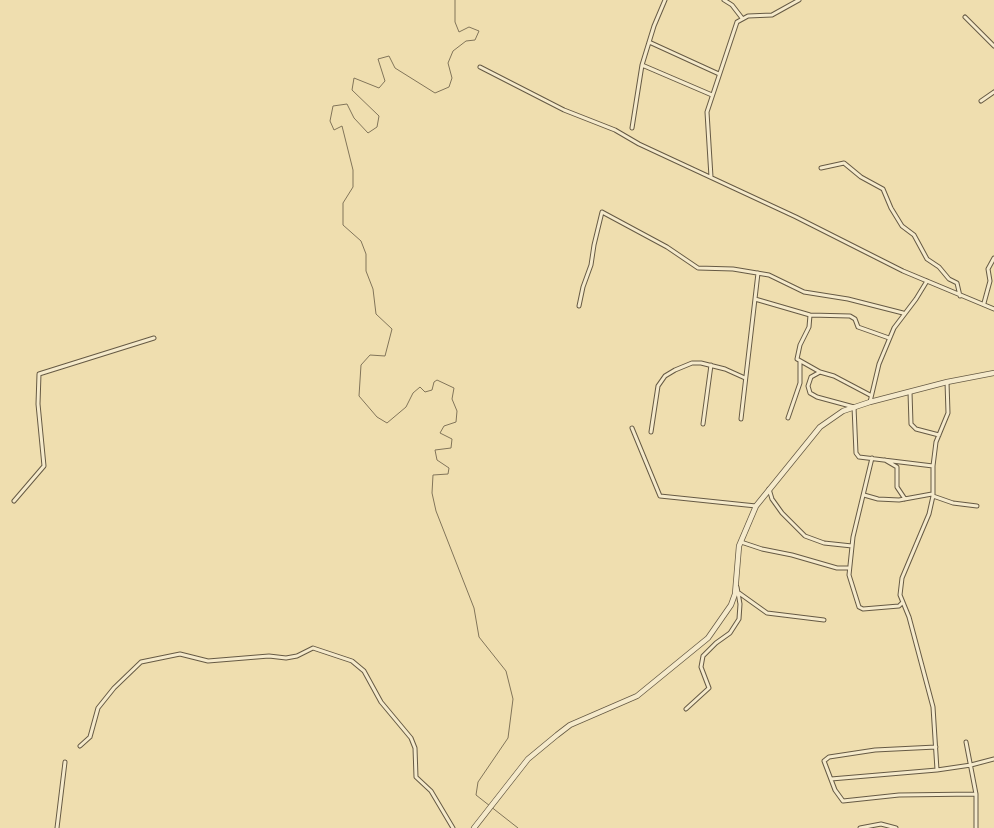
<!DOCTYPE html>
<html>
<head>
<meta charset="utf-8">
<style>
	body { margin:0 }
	canvas { display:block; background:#efdeaf }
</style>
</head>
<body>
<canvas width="994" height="828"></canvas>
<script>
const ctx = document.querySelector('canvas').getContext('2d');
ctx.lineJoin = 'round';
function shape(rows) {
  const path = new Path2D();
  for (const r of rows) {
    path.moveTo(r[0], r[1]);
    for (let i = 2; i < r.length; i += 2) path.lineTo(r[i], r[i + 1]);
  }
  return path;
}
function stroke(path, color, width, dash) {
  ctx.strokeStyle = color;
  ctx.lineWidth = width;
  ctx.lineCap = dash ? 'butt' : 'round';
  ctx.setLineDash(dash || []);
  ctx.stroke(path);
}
stroke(shape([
	[455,0,455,22,459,32,469,27,479,31,475,40,466,41,453,51,448,63,452,78,449,87,435,93,395,68,389,56,378,59,385,81,379,88,354,78,352,90,379,116,377,127,368,133,354,118,347,104,333,106,330,121,334,130,342,126,353,170,353,187,343,203,343,225,361,241,366,254,366,271,373,289,376,314,392,329,385,356,370,355,361,365,359,396,377,417,387,423,406,407,413,393,420,387,425,392,432,390,434,382,437,380,454,388,452,399,457,411,456,422,444,426,440,433,452,439,451,448,435,450,437,460,449,468,448,474,433,475,432,493,436,511,474,608,479,637,506,671,513,699,508,738,478,782,476,795,518,828]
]), '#817459', 1);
const minor = shape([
	[724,0,732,5,742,18],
	[965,17,994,46],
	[649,42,719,74],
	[642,65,712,95],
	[480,67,564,110,615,130,639,144,796,217,903,271,994,309],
	[981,101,994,92],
	[632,128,642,65,654,26,665,0],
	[821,168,844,163,861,177,883,189,891,208,902,226,914,235,927,259,939,267,949,279,957,283,960,296],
	[711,177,707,112,737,22,748,16,772,15,799,0],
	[755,299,810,315,850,316,855,319,858,327,889,338],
	[984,303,990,281,988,269,994,258],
	[579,306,583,287,591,265,594,245,602,212,667,247,698,268,733,269,769,275,804,292,848,299,903,313],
	[810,315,809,327,800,345,797,359,820,372,834,376,870,395],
	[820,372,811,377,808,386,810,393,817,397,854,407,856,453,859,457,933,466],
	[947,382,948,413,936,442,933,466,933,496,953,503,977,506],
	[910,392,911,424,916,429,939,435],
	[870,402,879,364,894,328,916,299,927,281],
	[788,418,800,383,800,361],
	[741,419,758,273],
	[703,424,711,365],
	[632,428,660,496,756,506],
	[651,432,658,386,665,376,675,370,692,363,701,363,725,369,745,378],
	[872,458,853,537,849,575,859,607,863,609,899,606,902,603],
	[885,460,897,467,897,487,905,499],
	[769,489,772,499,782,513,805,536,824,543,852,546],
	[864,495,878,499,899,500,932,494],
	[933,496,929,514,902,578,900,595,909,617,933,707,937,770],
	[14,501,44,466,38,404,39,374,154,338],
	[741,542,762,549,792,555,837,568,848,568],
	[739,593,767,613,824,620],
	[686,709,709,688,701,667,703,656,716,643,730,633,739,619,740,604,737,587],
	[966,742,976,794,976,828],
	[80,746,90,737,98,708,114,688,141,662,180,654,208,661,269,656,286,658,297,656,313,648,352,661,364,671,381,702,411,738,415,748,416,777,431,791,453,828],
	[936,747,875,750,829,757,824,761,835,790,843,801,899,795,976,794],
	[831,779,937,770,971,765,994,759],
	[57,828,65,762],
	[860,828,881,824,896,828]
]);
const tertiary = shape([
	[474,828,528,759,557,735,570,725,637,696,708,638,731,605,735,594,739,546,756,506,820,427,843,411,870,402,947,382,994,373]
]);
stroke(minor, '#665a44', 5);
stroke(tertiary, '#665a44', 6);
stroke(minor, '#f5eacb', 3);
stroke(tertiary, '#f5eacb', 4.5);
</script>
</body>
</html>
